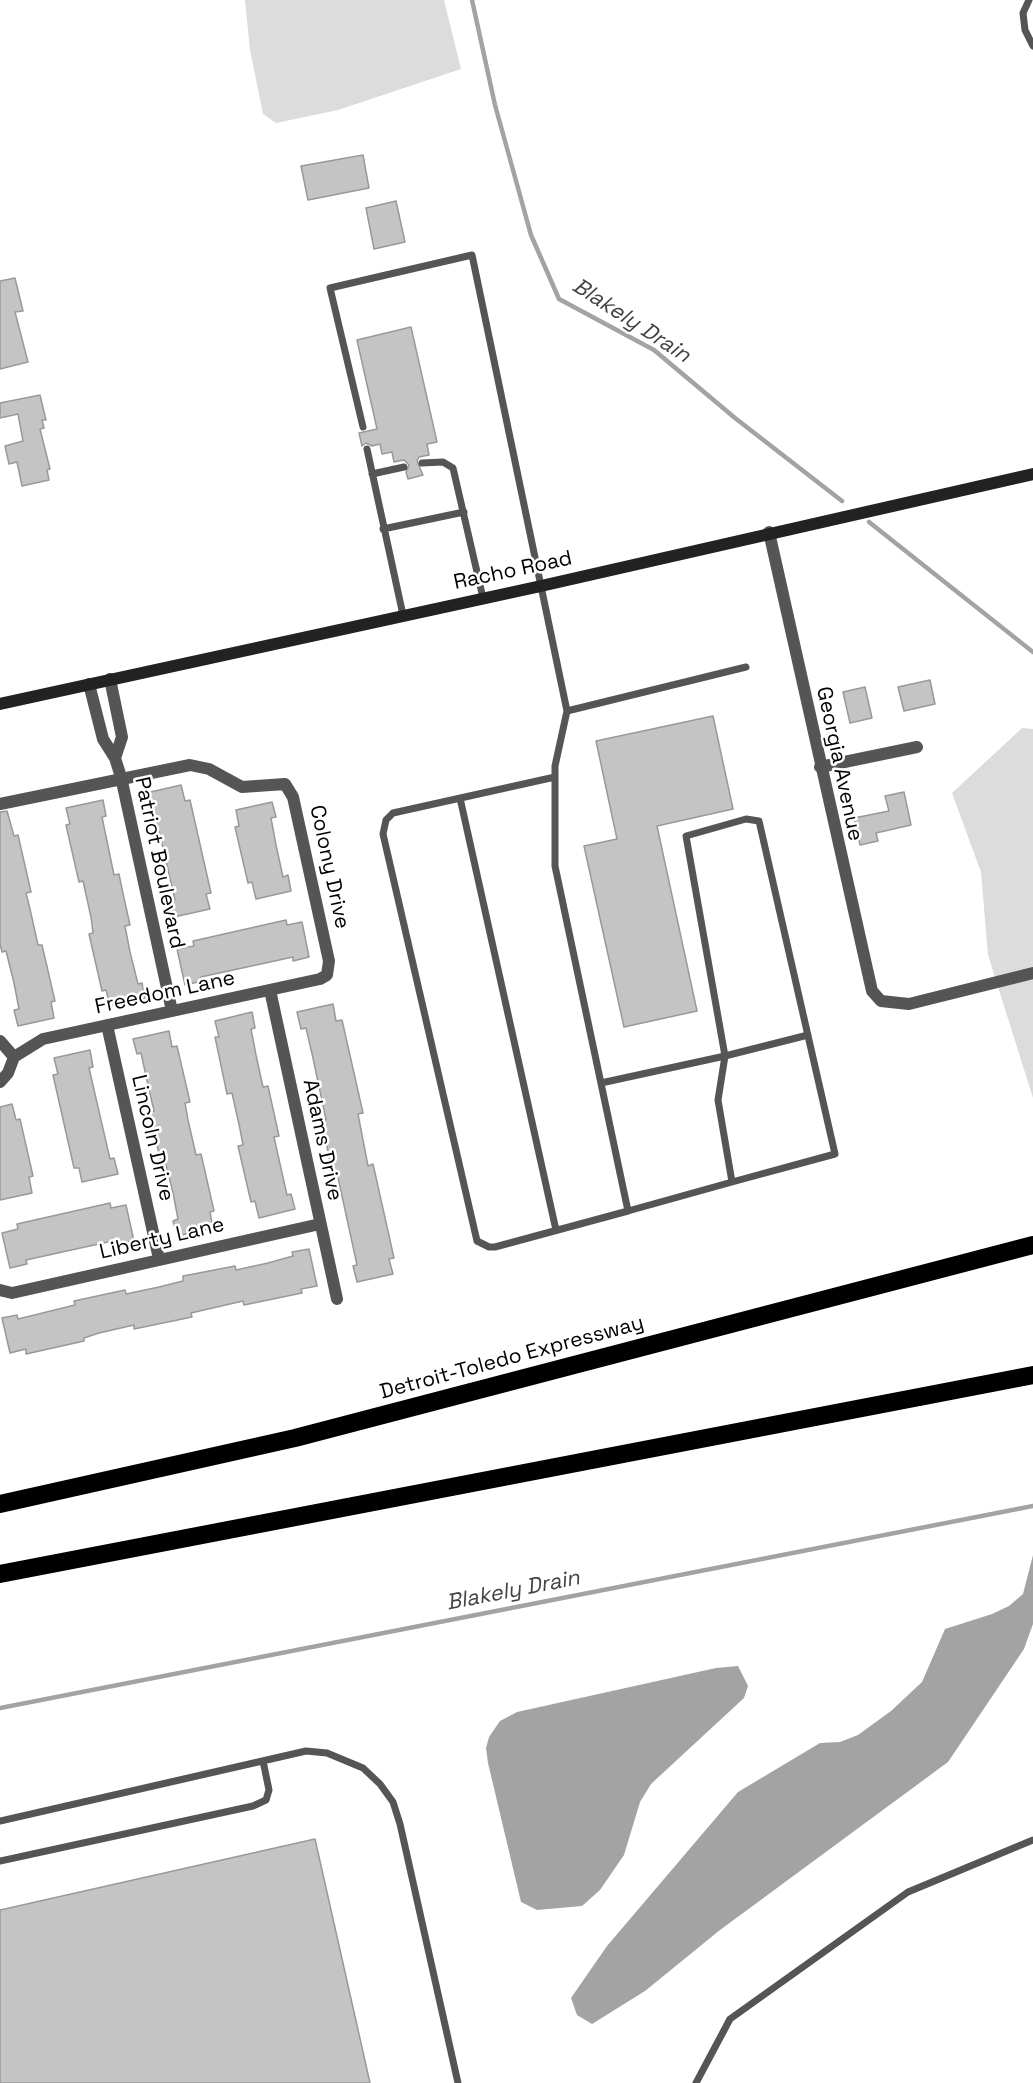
<!DOCTYPE html>
<html>
<head>
<meta charset="utf-8">
<style>
	body { margin:0 }
	canvas { display:block; background:#fff }
</style>
</head>
<body>
<canvas width="1033" height="2083"></canvas>
<script>
const ctx = document.querySelector('canvas').getContext('2d');
ctx.lineJoin = 'round';
function paint(path, color) {
  ctx.fillStyle = color;
  ctx.fill(path, 'evenodd');
}
function shape(rows) {
  const path = new Path2D();
  for (const r of rows) {
    path.moveTo(r[0], r[1]);
    for (let i = 2; i < r.length; i += 2) path.lineTo(r[i], r[i + 1]);
  }
  return path;
}
function stroke(path, color, width, dash) {
  ctx.strokeStyle = color;
  ctx.lineWidth = width;
  ctx.lineCap = dash ? 'butt' : 'round';
  ctx.setLineDash(dash || []);
  ctx.stroke(path);
}
function drawText(font, color, halo, rows, align = 'center') {
  ctx.font = font + ' "Space Grotesk",sans-serif';
  ctx.lineWidth = 5;
  ctx.setLineDash([]);
  ctx.textBaseline = 'middle';
  ctx.strokeStyle = halo;
  ctx.fillStyle = color;
  for (const [text, x, y, turn = 0] of rows) {
    ctx.save();
    ctx.translate(x, y);
    ctx.rotate((+turn || 0) * Math.PI / 180);
    ctx.textAlign = isNaN(turn) ? turn : align;
    if (halo) ctx.strokeText(text, 0, 0);
    ctx.fillText(text, 0, 0);
    ctx.restore();
  }
}
paint(shape([
	[245,0,444,0,461,69,338,110,276,123,263,114,250,50],
	[1022,728,1033,729,1033,1098,988,955,981,872,952,793]
]), '#dcdcdc');
paint(shape([
	[1033,1555,1033,1624,1024,1649,948,1762,720,1930,645,1991,592,2024,577,2015,571,1998,607,1946,738,1792,820,1743,840,1742,858,1735,891,1711,922,1682,945,1629,992,1614,1009,1606,1023,1594],
	[738,1666,748,1686,744,1698,651,1784,640,1802,624,1855,600,1890,582,1906,537,1910,521,1902,488,1763,486,1748,489,1737,500,1721,517,1712,716,1668]
]), '#a3a3a3');
stroke(shape([
	[472,0,495,105,531,235,559,299,654,350,735,418,842,501],
	[869,522,1033,652],
	[0,1708,1033,1506]
]), '#a3a3a3', 4.5);
const building = shape([
	[363,155,369,188,308,200,301,166,363,155],
	[396,201,405,242,374,249,366,208,396,201],
	[15,278,23,311,15,312,28,362,0,369,0,281,15,278],
	[411,327,437,442,427,444,429,455,419,457,417,461,423,475,408,479,406,472,409,465,404,460,394,462,392,452,382,454,380,444,372,446,366,443,362,446,359,433,377,429,357,340,411,327],
	[40,395,46,420,42,420,44,428,40,429,50,469,47,470,49,480,22,486,17,462,9,464,5,446,23,441,18,414,0,418,0,403,40,395],
	[930,680,935,704,904,711,898,687,930,680],
	[865,687,872,718,850,723,843,692,865,687],
	[713,716,733,809,657,826,697,1011,624,1027,584,846,617,839,596,741,713,716],
	[181,785,185,801,190,800,211,893,206,894,210,909,174,917,170,901,175,900,158,827,154,809,150,810,146,793,181,785],
	[904,792,911,825,876,833,878,841,860,845,854,818,889,811,885,796,904,792],
	[103,800,106,816,102,817,114,875,119,874,122,889,130,925,125,926,130,952,138,984,142,983,145,998,110,1006,106,990,102,991,89,934,93,933,91,917,83,881,79,882,66,825,70,824,66,808,103,800],
	[272,802,276,817,271,818,276,845,283,877,288,875,291,891,256,899,252,882,248,883,235,827,239,826,236,810,272,802],
	[7,811,14,836,18,835,31,892,26,893,30,909,38,945,42,945,55,1001,51,1002,54,1018,18,1026,14,1010,19,1009,14,983,6,951,2,952,0,944,0,812,7,811],
	[286,920,287,925,302,922,309,957,293,961,293,957,201,977,202,981,185,985,177,949,194,946,193,941,286,920],
	[333,1004,336,1021,342,1020,363,1113,358,1114,368,1166,373,1164,394,1258,389,1259,393,1274,357,1282,353,1266,357,1265,337,1173,333,1174,329,1157,322,1121,326,1120,313,1058,306,1028,301,1029,297,1012,333,1004],
	[252,1012,255,1028,251,1029,256,1055,263,1087,268,1086,279,1136,274,1137,280,1164,287,1195,291,1194,295,1209,259,1218,255,1201,251,1202,238,1146,243,1145,240,1129,232,1093,227,1094,215,1037,219,1037,215,1021,252,1012],
	[169,1031,172,1047,177,1046,190,1102,185,1103,188,1120,196,1155,201,1154,214,1211,210,1212,213,1228,177,1236,173,1221,178,1219,173,1193,165,1161,161,1162,149,1112,154,1111,148,1085,141,1053,137,1054,133,1039,169,1031],
	[90,1050,93,1067,89,1068,110,1159,114,1158,118,1174,82,1182,79,1168,74,1168,53,1075,58,1074,54,1058,90,1050],
	[12,1104,16,1120,20,1119,33,1176,29,1177,32,1193,0,1200,0,1107,12,1104],
	[110,1203,111,1208,126,1205,134,1241,118,1244,117,1240,26,1260,27,1264,10,1268,2,1233,18,1229,17,1224,110,1203],
	[309,1249,317,1286,301,1289,302,1293,244,1305,243,1301,191,1313,192,1317,134,1329,134,1325,99,1333,84,1338,84,1341,26,1354,26,1349,10,1353,2,1318,17,1315,18,1319,75,1305,74,1301,125,1290,126,1294,159,1287,183,1281,183,1276,199,1273,235,1266,236,1270,268,1263,293,1256,292,1252,309,1249],
	[315,1839,370,2083,0,2083,0,1910,315,1839]
]);
paint(building, '#c4c4c4');
stroke(building, '#999', 1.5);
stroke(shape([
	[1029,0,1023,13,1025,30,1033,46],
	[363,427,330,288,472,255,567,711,746,667],
	[367,449,403,615],
	[422,463,443,462,453,468,483,598],
	[372,474,404,467],
	[383,529,464,512],
	[567,711,555,766,555,866,628,1211,732,1182,835,1154,759,821,746,819,686,836,725,1056,718,1100,732,1182],
	[555,777,393,813,386,820,383,834,477,1241,489,1247,495,1247,628,1211],
	[460,798,556,1230],
	[601,1083,725,1056,808,1035],
	[0,1821,306,1751,327,1753,363,1768,380,1784,393,1802,400,1824,458,2083],
	[0,1861,253,1806,266,1800,269,1790,263,1761],
	[696,2083,730,2019,908,1892,1033,1840]
]), '#555', 7);
stroke(shape([
	[769,532,872,991,881,1001,909,1004,1033,973],
	[110,679,122,737,115,758],
	[89,684,103,739,115,758,121,777,172,1011],
	[820,767,917,747],
	[0,804,190,765,209,769,242,787,285,784,293,797,329,961,327,975,320,979,43,1039,14,1057,8,1073,0,1082],
	[270,990,337,1299],
	[107,1025,159,1259],
	[0,1041,14,1057],
	[0,1290,12,1293,320,1224]
]), '#555', 12);
stroke(shape([
	[0,704,541,586,1033,474]
]), '#222', 12);
stroke(shape([
	[0,1504,295,1438,1033,1245],
	[0,1574,1033,1375]
]), '#000', 18);
drawText('21px', '#000', '#fff', [
	["Racho Road",513,571,-12],
	["Georgia Avenue",839,764,78],
	["Patriot Boulevard",159,863,78],
	["Colony Drive",329,867,78],
	["Freedom Lane",165,993,-12],
	["Lincoln Drive",152,1138,77],
	["Adams Drive",322,1140,78],
	["Liberty Lane",162,1239,-13],
	["Detroit-Toledo Expressway",512,1358,-15]
]);
drawText('italic 22px', '#444', '#fff', [
	["Blakely Drain",631,321,33],
	["Blakely Drain",513,1591,-11]
]);
</script>
</body>
</html>
